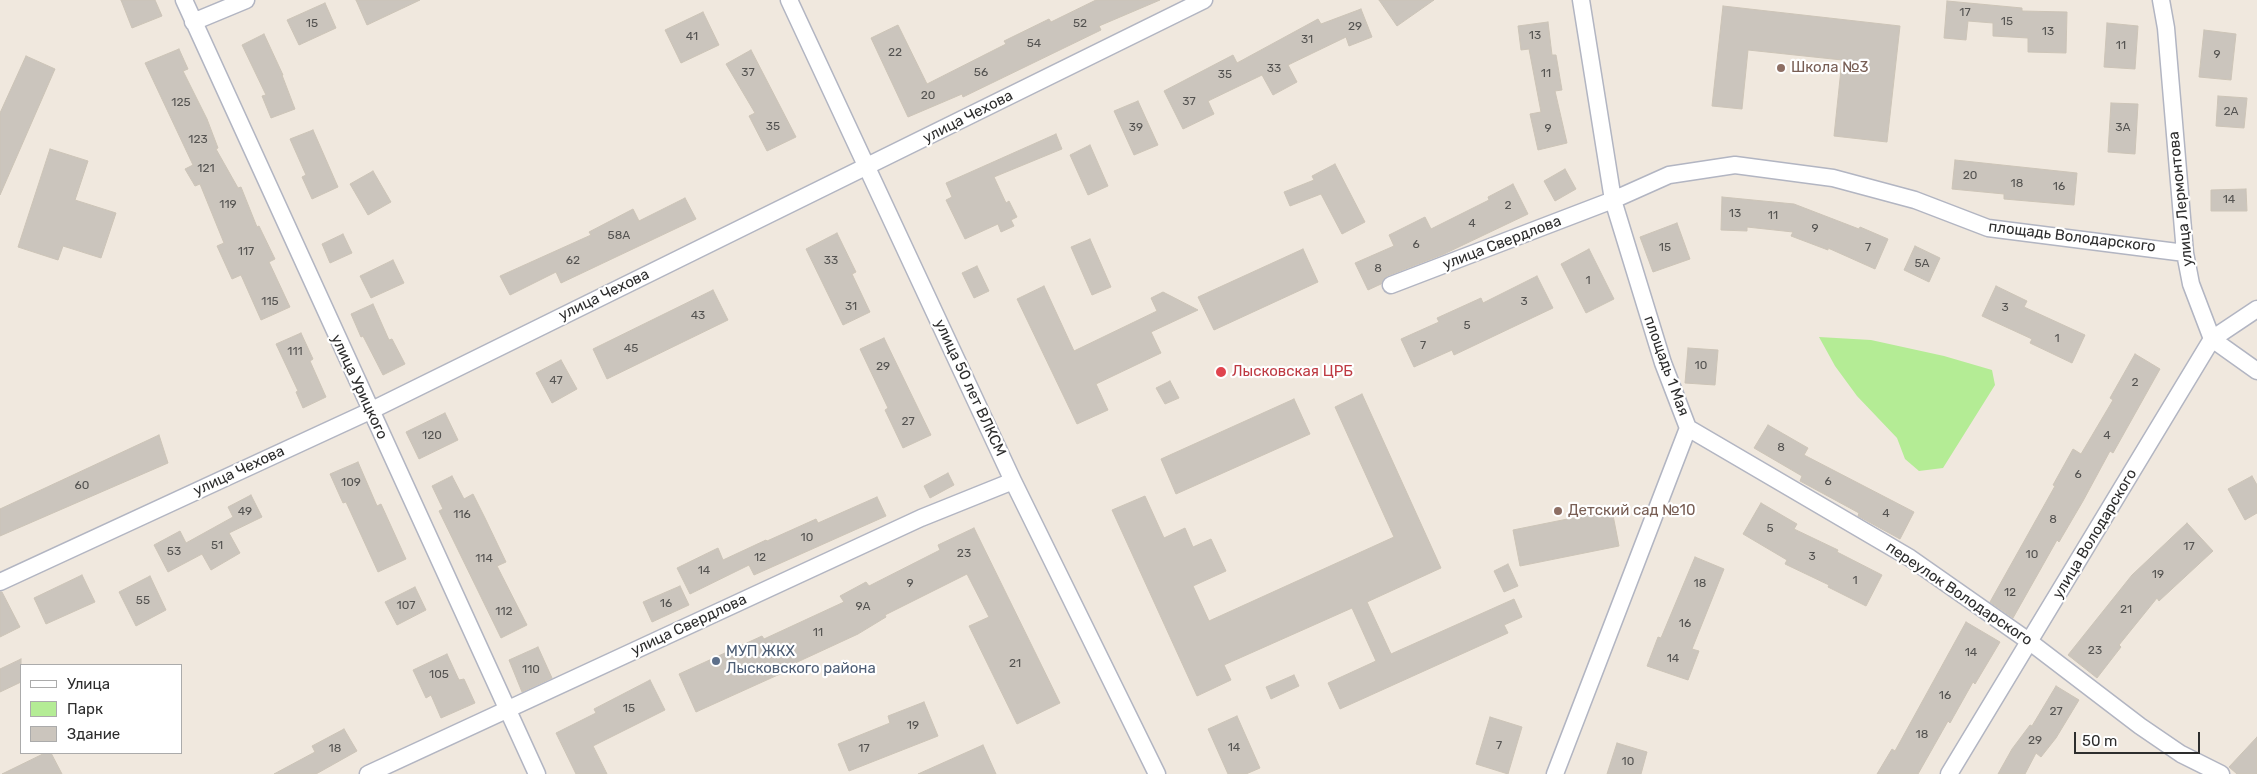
<!DOCTYPE html>
<html>
<head>
<meta charset="utf-8">
<style>
	body { margin:0 }
	#map { position:relative; width:2257px; height:774px; overflow:hidden; background:#f0e8de; font-family:Rubik,sans-serif }
	canvas { display:block }
	.legend { position:absolute; left:20px; top:664px; width:162px; height:90px; box-sizing:border-box; background:#fff; border:1px solid #ababab; margin:0; padding:6px 9px; list-style:none; font-size:15px; color:#2d2d2d }
	.legend li { display:flex; align-items:center; gap:10px; height:25px }
	.legend b { width:25px; border:1px solid #ababab }
	.scale { position:absolute; left:2074px; top:732px; width:126px; height:22px; box-sizing:border-box; border:2px solid #2d2d2d; border-top:0; padding-left:6px; font-size:15px; line-height:18px; white-space:nowrap; color:#2d2d2d; -webkit-text-stroke:4px #fff; paint-order:stroke }
</style>
</head>
<body>
<div id="map">
<canvas width="2257" height="774"></canvas>
<ul class="legend">
<li><b style="height:6px;background:#fff"></b>Улица</li>
<li><b style="height:14px;background:#b4ec95"></b>Парк</li>
<li><b style="height:14px;background:#cbc5bd"></b>Здание</li>
</ul>
<div class="scale">50 m</div>
</div>
<script>
const ctx = document.querySelector('canvas').getContext('2d');
ctx.lineJoin = 'round';
function paint(path, color) {
  ctx.fillStyle = color;
  ctx.fill(path, 'evenodd');
}
function shape(rows) {
  const path = new Path2D();
  for (const r of rows) {
    path.moveTo(r[0], r[1]);
    for (let i = 2; i < r.length; i += 2) path.lineTo(r[i], r[i + 1]);
  }
  return path;
}
function stroke(path, color, width, dash) {
  ctx.strokeStyle = color;
  ctx.lineWidth = width;
  ctx.lineCap = dash ? 'butt' : 'round';
  ctx.setLineDash(dash || []);
  ctx.stroke(path);
}
function drawText(font, color, halo, rows, align = 'center') {
  ctx.font = font + ' Rubik,sans-serif';
  ctx.lineWidth = 4.5;
  ctx.setLineDash([]);
  ctx.textBaseline = 'middle';
  ctx.strokeStyle = halo;
  ctx.fillStyle = color;
  for (const [text, x, y, turn = 0] of rows) {
    ctx.save();
    ctx.translate(x, y);
    ctx.rotate((+turn || 0) * Math.PI / 180);
    ctx.textAlign = isNaN(turn) ? turn : align;
    if (halo) ctx.strokeText(text, 0, 0);
    ctx.fillText(text, 0, 0);
    ctx.restore();
  }
}
paint(shape([
	[1819,337,1871,340,1944,356,1992,370,1995,385,1943,468,1919,471,1905,459,1897,438,1857,396,1835,366]
]), '#b4ec95');
const building = shape([
	[121,0,155,0,162,16,132,28,121,0],
	[356,0,420,0,367,25,356,0],
	[1096,0,1160,0,1099,26,1101,30,963,97,962,94,908,117,871,38,898,25,927,84,1006,44,1004,41,1049,19,1051,22,1096,0],
	[1379,0,1434,0,1397,26,1379,0],
	[1947,1,2022,8,2022,11,2067,12,2066,53,2028,52,2028,38,1993,36,1993,23,1968,21,1966,40,1944,38,1947,1],
	[325,3,336,28,299,45,287,20,325,3],
	[1723,6,1900,26,1887,142,1834,136,1842,60,1748,50,1742,109,1712,106,1723,6],
	[1361,9,1372,37,1349,46,1346,37,1288,65,1297,82,1273,95,1262,75,1208,101,1214,114,1183,129,1164,91,1233,55,1237,63,1318,19,1321,24,1361,9],
	[703,12,719,45,681,63,665,30,703,12],
	[1548,22,1552,55,1556,55,1562,90,1555,91,1567,143,1538,150,1530,114,1541,112,1529,49,1521,50,1518,26,1548,22],
	[2107,23,2138,26,2135,69,2104,67,2107,23],
	[2204,30,2236,34,2231,80,2199,77,2204,30],
	[264,34,283,75,282,75,295,109,271,118,262,96,266,95,242,45,264,34],
	[179,49,188,69,183,71,207,119,218,148,216,149,238,188,241,187,257,227,259,226,275,259,269,262,290,307,261,320,241,275,232,279,217,246,224,243,200,184,195,186,185,169,193,165,145,63,179,49],
	[751,50,796,137,767,151,749,116,755,113,726,64,751,50],
	[26,56,55,69,0,195,0,113,26,56],
	[2218,96,2247,98,2244,128,2216,126,2218,96],
	[1138,101,1158,145,1134,155,1114,111,1138,101],
	[2111,103,2138,104,2135,154,2108,152,2111,103],
	[313,130,338,187,312,199,302,177,306,175,290,139,313,130],
	[1056,134,1062,149,994,177,1006,203,1009,201,1017,217,1011,220,1014,226,1001,232,998,224,965,239,946,200,952,197,946,183,1056,134],
	[1090,145,1108,186,1088,195,1070,155,1090,145],
	[50,149,88,161,75,200,116,213,101,258,63,246,58,260,18,247,50,149],
	[1955,160,2077,173,2074,205,2004,199,2004,194,1952,189,1955,160],
	[1335,164,1365,222,1342,234,1321,194,1290,206,1284,192,1314,180,1312,176,1335,164],
	[1565,169,1576,189,1555,201,1544,181,1565,169],
	[373,171,391,202,368,215,350,184,373,171],
	[1513,184,1528,214,1444,254,1387,276,1381,284,1368,290,1355,263,1394,246,1389,235,1425,217,1431,229,1489,200,1488,197,1513,184],
	[2246,189,2247,211,2211,211,2211,190,2246,189],
	[1722,197,1794,204,1859,229,1860,227,1888,239,1875,269,1828,248,1828,250,1791,236,1793,232,1747,227,1747,231,1721,230,1722,197],
	[685,198,696,219,561,283,556,272,510,295,500,276,591,235,589,232,633,209,639,221,685,198],
	[1677,223,1690,259,1653,272,1640,237,1677,223],
	[837,233,856,272,852,274,870,312,843,325,806,249,837,233],
	[343,234,352,253,330,263,322,244,343,234],
	[1090,239,1111,287,1092,295,1071,247,1090,239],
	[1915,246,1940,258,1929,282,1904,270,1915,246],
	[1303,249,1318,282,1214,330,1198,297,1303,249],
	[1589,249,1614,299,1586,313,1561,264,1589,249],
	[393,260,404,283,371,298,360,276,393,260],
	[977,266,989,291,974,298,962,273,977,266],
	[1537,276,1553,308,1454,355,1452,350,1414,367,1401,339,1439,322,1437,318,1481,298,1483,303,1537,276],
	[1044,286,1074,351,1157,311,1151,298,1163,292,1198,310,1151,332,1161,353,1096,384,1108,410,1077,424,1017,299,1044,286],
	[1996,286,2027,301,2024,307,2085,335,2072,363,2030,343,2032,339,1982,316,1996,286],
	[713,290,728,320,607,379,593,349,713,290],
	[373,304,389,340,392,339,405,364,383,375,363,336,361,337,351,314,373,304],
	[301,333,313,359,310,361,326,397,303,408,296,392,298,391,276,344,301,333],
	[884,338,931,435,903,448,885,410,888,408,860,349,884,338],
	[1688,348,1718,350,1715,385,1685,383,1688,348],
	[2135,354,2160,369,2113,453,2110,451,2083,501,2059,542,2057,540,2013,618,1990,602,2055,486,2053,485,2073,449,2081,454,2113,400,2110,398,2135,354],
	[561,360,577,389,552,403,536,373,561,360],
	[1170,381,1179,398,1165,404,1156,388,1170,381],
	[1362,394,1441,568,1367,602,1391,654,1514,599,1522,617,1504,625,1508,633,1340,709,1328,683,1376,661,1352,608,1224,665,1231,680,1197,696,1112,510,1145,496,1164,538,1185,528,1193,547,1211,539,1226,571,1193,586,1209,621,1394,537,1335,407,1362,394],
	[1294,399,1310,434,1176,494,1161,459,1294,399],
	[445,413,458,440,419,459,406,432,445,413],
	[1768,425,1808,448,1804,455,1914,512,1900,539,1858,516,1859,513,1800,481,1802,476,1754,448,1768,425],
	[159,435,168,463,0,536,0,509,159,435],
	[358,462,377,506,381,504,406,559,378,572,346,502,343,503,330,474,358,462],
	[948,473,954,485,930,498,924,486,948,473],
	[452,476,464,499,473,494,485,518,506,562,497,566,527,625,501,638,439,511,443,509,432,486,452,476],
	[2252,476,2257,485,2257,513,2245,520,2228,489,2252,476],
	[251,495,262,517,229,533,240,553,211,570,202,554,168,572,154,545,180,531,186,543,233,517,228,507,251,495],
	[877,497,886,516,754,575,749,565,690,594,677,568,718,548,723,560,766,540,767,541,816,519,818,523,877,497],
	[1761,503,1797,524,1794,529,1838,550,1837,552,1882,575,1866,606,1828,587,1829,585,1785,564,1787,560,1743,534,1761,503],
	[1612,510,1619,546,1520,566,1513,530,1612,510],
	[2187,523,2213,551,2159,601,2157,598,2119,645,2121,647,2097,678,2068,655,2132,575,2187,523],
	[974,528,1060,703,1017,724,969,626,989,617,967,574,885,615,886,617,858,634,778,671,780,674,696,712,679,674,762,636,764,639,844,602,840,596,866,582,869,586,940,550,938,545,974,528],
	[1695,557,1724,569,1692,649,1699,651,1688,680,1647,666,1658,637,1661,638,1695,557],
	[1508,564,1518,586,1504,592,1494,571,1508,564],
	[82,575,95,602,46,624,34,598,82,575],
	[150,576,166,610,136,626,119,592,150,576],
	[680,586,689,605,652,622,643,602,680,586],
	[415,587,426,610,397,625,385,602,415,587],
	[0,592,2,592,20,627,0,637,0,592],
	[1966,622,2000,642,1975,684,1973,682,1950,723,1948,721,1918,774,1877,774,1892,749,1895,751,1966,622],
	[538,647,552,678,522,692,509,660,538,647],
	[447,654,459,680,464,679,475,703,441,718,431,695,426,698,413,670,447,654],
	[21,659,21,682,0,692,0,669,21,659],
	[1294,675,1299,686,1271,699,1266,687,1294,675],
	[650,680,665,710,593,746,607,774,576,774,556,733,596,713,594,709,650,680],
	[2056,686,2079,700,2056,738,2041,757,2036,753,2025,774,1998,774,2012,749,2030,725,2032,726,2056,686],
	[924,702,938,736,849,771,838,744,890,723,888,716,924,702],
	[1237,716,1260,768,1246,774,1228,774,1208,729,1237,716],
	[1490,717,1522,727,1508,774,1476,764,1490,717],
	[344,729,357,751,316,774,274,774,315,752,312,746,344,729],
	[2257,737,2257,774,2237,774,2229,767,2257,737],
	[1617,743,1647,752,1641,774,1607,774,1617,743],
	[983,745,996,774,918,774,983,745],
	[45,753,51,753,62,774,2,774,45,753]
]);
paint(building, '#cbc5bd');
stroke(building, '#ccc4b7', 1);
const minor = shape([
	[184,0,537,774],
	[789,0,1013,481,1157,774],
	[2161,0,2166,28,2185,253,2191,284,2212,339,2257,371],
	[193,22,246,0],
	[1391,285,1613,200,1669,175,1735,165,1833,178,1915,200,1988,228,2185,253],
	[1688,428,1910,558,2030,642,2140,726,2181,754,2221,774],
	[0,582,370,411,1204,0],
	[368,774,921,518,1013,481],
	[1555,774,1688,428,1663,363,1613,200,1581,0],
	[1949,774,2212,339,2257,309]
]);
stroke(minor, '#b2b5c2', 19);
stroke(minor, '#fff', 16);
for (const [x, y, r, color] of [
	[1781,68,5,"#8d6e63"],
	[1221,372,6,"#e0444e"],
	[1558,511,5,"#8d6e63"],
	[716,661,5,"#5c6f8a"]
]) {
  const dot = new Path2D();
  dot.arc(x, y, r, 0, 2 * Math.PI);
  ctx.fillStyle = color;
  ctx.fill(dot);
  stroke(dot, '#fff', 2);
}
drawText('12px', '#545351', null, [
	["17",1965,13],
	["15",2007,22],
	["15",312,24],
	["52",1080,24],
	["29",1355,27],
	["13",2048,32],
	["13",1535,36],
	["41",692,37],
	["31",1307,40],
	["54",1034,44],
	["11",2121,46],
	["22",895,53],
	["9",2217,55],
	["33",1274,69],
	["37",748,73],
	["56",981,73],
	["11",1546,74],
	["35",1225,75],
	["20",928,96],
	["37",1189,102],
	["125",181,103],
	["2А",2231,112],
	["35",773,127],
	["39",1136,128],
	["3А",2123,128],
	["9",1548,129],
	["123",198,140],
	["121",206,169],
	["20",1970,176],
	["18",2017,184],
	["16",2059,187],
	["14",2229,200],
	["119",228,205],
	["2",1508,206],
	["13",1735,214],
	["11",1773,216],
	["4",1472,224],
	["9",1815,229],
	["58А",619,236],
	["6",1416,245],
	["15",1665,248],
	["7",1868,248],
	["117",246,252],
	["62",573,261],
	["33",831,261],
	["5А",1922,264],
	["8",1378,269],
	["1",1588,281],
	["115",270,302],
	["3",1524,302],
	["31",851,307],
	["3",2005,308],
	["43",698,316],
	["5",1467,326],
	["1",2057,339],
	["7",1423,346],
	["45",631,349],
	["111",295,352],
	["10",1701,366],
	["29",883,367],
	["47",556,381],
	["2",2135,383],
	["27",908,422],
	["120",432,436],
	["4",2107,436],
	["8",1781,448],
	["6",2078,475],
	["6",1828,482],
	["109",351,483],
	["60",82,486],
	["49",245,512],
	["4",1886,514],
	["116",462,515],
	["8",2053,520],
	["5",1770,529],
	["10",807,538],
	["51",217,546],
	["17",2189,547],
	["53",174,552],
	["23",964,554],
	["10",2032,555],
	["3",1812,557],
	["12",760,558],
	["114",484,559],
	["14",704,571],
	["19",2158,575],
	["1",1855,581],
	["9",910,584],
	["18",1700,584],
	["12",2010,593],
	["55",143,601],
	["16",666,604],
	["107",406,606],
	["9А",863,607],
	["21",2126,610],
	["112",504,612],
	["16",1685,624],
	["11",818,633],
	["23",2095,651],
	["14",1971,653],
	["14",1673,659],
	["21",1015,664],
	["110",531,670],
	["105",439,675],
	["16",1945,696],
	["15",629,709],
	["27",2056,712],
	["19",913,726],
	["18",1922,735],
	["29",2035,741],
	["7",1499,746],
	["14",1234,748],
	["18",335,749],
	["17",864,749],
	["10",1628,762]
]);
drawText('15px', '#785e54', '#fff', [
	["Школа №3",1791,68],
	["Детский сад №10",1568,511]
], 'left');
drawText('15px', '#2d2d2d', '#fff', [
	["улица Чехова",968,117,-27],
	["улица Лермонтова",2181,199,-96],
	["площадь Володарского",2072,237,7],
	["улица Свердлова",1502,243,-21],
	["улица Чехова",604,295,-26],
	["площадь 1 Мая",1666,366,70],
	["улица Урицкого",359,387,65],
	["улица 50 лет ВЛКСМ",970,388,65],
	["улица Чехова",239,471,-25],
	["улица Володарского",2095,534,-59],
	["переулок Володарского",1959,594,34],
	["улица Свердлова",689,625,-25]
]);
drawText('15px', '#be3a42', '#fff', [
	["Лысковская ЦРБ",1232,372]
], 'left');
drawText('15px', '#4e5e75', '#fff', [
	["МУП ЖКХ",726,652],
	["Лысковского района",726,669]
], 'left');
</script>
</body>
</html>
